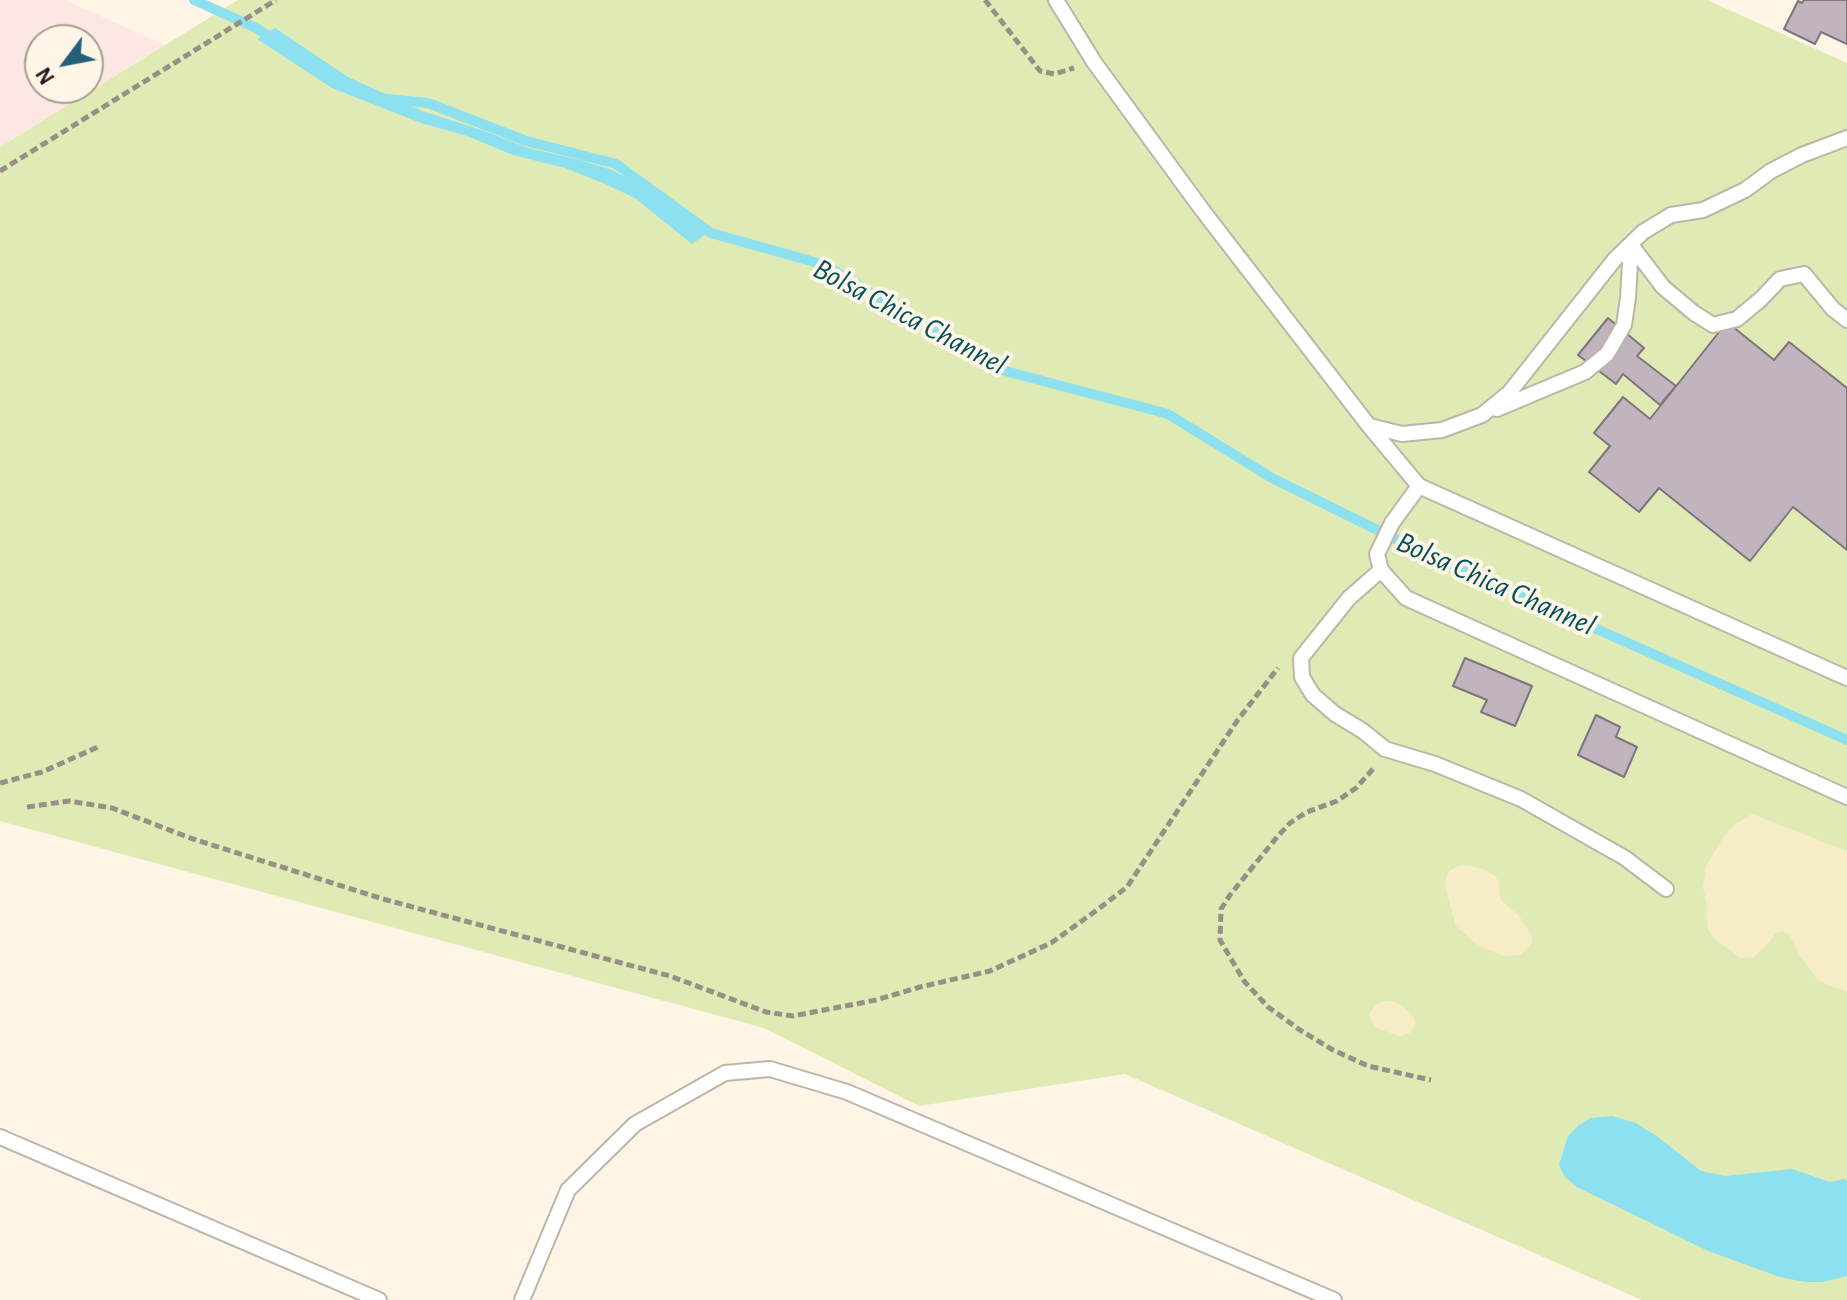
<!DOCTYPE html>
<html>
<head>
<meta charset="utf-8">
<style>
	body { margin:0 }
	#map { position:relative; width:1847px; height:1300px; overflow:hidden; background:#fef5e7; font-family:"Alegreya Sans",sans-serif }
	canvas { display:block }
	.north { position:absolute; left:24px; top:24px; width:80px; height:80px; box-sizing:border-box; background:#fef5e7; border:2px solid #a59e94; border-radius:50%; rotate:238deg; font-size:22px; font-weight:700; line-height:32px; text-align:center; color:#201c18 }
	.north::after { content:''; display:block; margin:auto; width:28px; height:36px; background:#256079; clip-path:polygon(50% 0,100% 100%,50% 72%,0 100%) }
</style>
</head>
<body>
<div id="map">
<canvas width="1847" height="1300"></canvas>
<div class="north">N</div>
</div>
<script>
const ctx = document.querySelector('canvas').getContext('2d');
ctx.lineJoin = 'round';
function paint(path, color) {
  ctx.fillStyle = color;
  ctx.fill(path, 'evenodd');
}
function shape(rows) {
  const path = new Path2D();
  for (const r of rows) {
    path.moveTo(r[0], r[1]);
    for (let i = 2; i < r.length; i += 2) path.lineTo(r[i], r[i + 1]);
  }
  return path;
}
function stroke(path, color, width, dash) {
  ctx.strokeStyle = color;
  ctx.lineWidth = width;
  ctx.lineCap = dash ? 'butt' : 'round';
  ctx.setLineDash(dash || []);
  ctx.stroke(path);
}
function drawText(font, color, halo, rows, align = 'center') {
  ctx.font = font + ' "Alegreya Sans",sans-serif';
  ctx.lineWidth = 8;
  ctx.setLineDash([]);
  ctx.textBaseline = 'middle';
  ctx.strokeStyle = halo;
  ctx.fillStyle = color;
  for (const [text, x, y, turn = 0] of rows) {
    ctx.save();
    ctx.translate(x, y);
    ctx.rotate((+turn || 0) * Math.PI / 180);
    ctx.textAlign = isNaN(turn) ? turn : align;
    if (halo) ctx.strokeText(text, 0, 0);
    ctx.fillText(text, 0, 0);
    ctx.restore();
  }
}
paint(shape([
	[0,0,65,0,165,45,0,147],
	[40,40,88,40,88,88,40,88]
]), '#fce7e2');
paint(shape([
	[238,0,1707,0,1847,63,1847,1300,1642,1300,1125,1074,919,1106,764,1028,0,821,0,147]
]), '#e0eab4');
paint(shape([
	[1752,814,1847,851,1847,991,1835,988,1818,980,1800,956,1788,933,1781,931,1776,933,1768,944,1754,957,1741,958,1714,939,1708,929,1706,914,1707,904,1703,887,1706,866,1724,836,1734,825],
	[1461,865,1471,866,1485,870,1495,876,1499,882,1500,899,1519,916,1532,936,1532,942,1521,955,1505,956,1485,949,1475,943,1456,926,1447,894,1445,880,1448,873,1452,869],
	[1385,1001,1394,1002,1402,1005,1411,1014,1415,1020,1415,1024,1410,1033,1400,1036,1379,1029,1374,1025,1369,1015,1371,1010,1379,1003]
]), '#f6ecc7');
paint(shape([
	[275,28,348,77,425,112,482,130,528,148,580,160,612,170,639,184,706,234,692,244,635,198,603,183,565,168,513,155,467,136,421,123,332,88,257,39],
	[1612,1116,1636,1123,1658,1137,1701,1171,1725,1176,1792,1169,1830,1182,1844,1179,1847,1181,1847,1276,1822,1282,1805,1282,1780,1277,1708,1251,1577,1187,1565,1177,1559,1165,1568,1136,1579,1125,1591,1118]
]), '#8de0f0');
stroke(shape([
	[194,0,256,28,275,40],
	[387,99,428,103,526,141,616,164,711,233,825,265,994,368,1168,414,1272,478,1418,550,1847,740]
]), '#8de0f0', 10);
const building = shape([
	[1804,0,1847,0,1847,44,1821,32,1815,44,1784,29,1798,1,1802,3,1804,0],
	[1608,318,1644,348,1637,356,1676,386,1660,405,1623,374,1616,384,1578,355,1608,318],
	[1727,322,1774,360,1789,342,1847,388,1847,550,1793,507,1750,561,1659,488,1639,512,1589,472,1610,446,1594,433,1623,397,1650,419,1727,322],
	[1465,658,1532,686,1515,726,1481,712,1487,700,1453,686,1465,658],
	[1596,715,1620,727,1616,737,1637,747,1624,777,1578,755,1596,715]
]);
paint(building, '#c0b4be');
stroke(building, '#80747e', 2);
const service = shape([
	[1056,0,1094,62,1203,211,1369,426,1419,486,1847,678],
	[1631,245,1663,287,1694,313,1713,325,1737,319,1761,299,1780,279,1804,274,1833,309,1847,320],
	[1497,409,1585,372,1607,354,1624,325,1628,298,1631,245],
	[1370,426,1402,434,1442,430,1482,415,1509,393,1615,259,1643,232,1671,215,1703,210,1745,190,1771,171,1802,155,1847,138],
	[1419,486,1392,523,1377,554,1381,570,1406,598,1847,797],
	[1381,570,1349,598,1301,658,1302,677,1313,695,1335,714,1363,731,1385,749,1435,764,1521,799,1625,858,1666,889],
	[0,1137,379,1300],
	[522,1300,568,1190,635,1124,725,1073,770,1069,847,1092,1334,1300]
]);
stroke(service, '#beb5a8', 18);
stroke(shape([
	[985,0,1040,71,1054,74,1074,68],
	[0,171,276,0],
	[1373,769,1356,788,1337,801,1307,812,1290,823,1277,837,1230,895,1221,909,1220,940,1244,981,1268,1007,1300,1030,1333,1050,1368,1066,1431,1080],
	[0,783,42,772,100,746],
	[27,807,69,801,112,808,193,839,383,899,670,976,766,1012,793,1016,876,1000,920,987,990,971,1051,943,1097,910,1127,887,1237,721,1278,668]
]), '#969086', 5, [8, 4]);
stroke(service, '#fff', 14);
drawText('italic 30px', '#01505b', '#fef5e7', [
	["Bolsa Chica Channel",910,317,28],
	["Bolsa Chica Channel",1496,584,24]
]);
</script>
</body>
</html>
